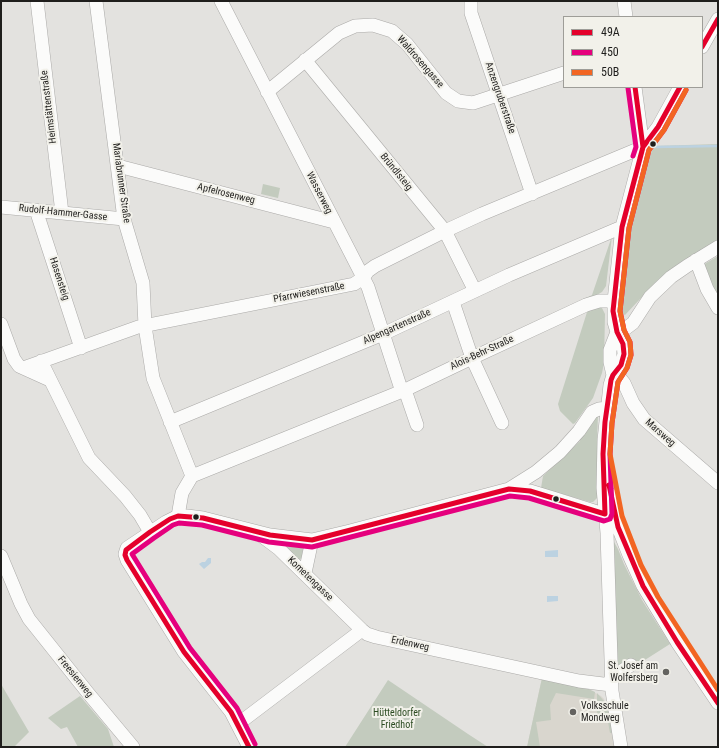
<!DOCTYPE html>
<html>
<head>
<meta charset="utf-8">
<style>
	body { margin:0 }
	#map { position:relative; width:719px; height:748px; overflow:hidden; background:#e3e2df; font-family:"Roboto Condensed",sans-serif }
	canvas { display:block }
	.frame { position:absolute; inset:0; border:2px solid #1f1e1c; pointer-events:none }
	.legend { position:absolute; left:563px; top:16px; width:140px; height:72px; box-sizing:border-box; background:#f2f1ea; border:1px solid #9e9d98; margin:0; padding:5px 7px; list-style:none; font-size:12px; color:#1f1e1c }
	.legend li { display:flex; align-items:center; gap:8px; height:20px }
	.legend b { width:20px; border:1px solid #9e9d98 }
</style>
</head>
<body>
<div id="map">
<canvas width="719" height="748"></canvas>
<div class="frame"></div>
<ul class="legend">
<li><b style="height:5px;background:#e4002b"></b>49A</li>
<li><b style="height:5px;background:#e5007d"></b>450</li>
<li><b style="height:5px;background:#f26522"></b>50B</li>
</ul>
</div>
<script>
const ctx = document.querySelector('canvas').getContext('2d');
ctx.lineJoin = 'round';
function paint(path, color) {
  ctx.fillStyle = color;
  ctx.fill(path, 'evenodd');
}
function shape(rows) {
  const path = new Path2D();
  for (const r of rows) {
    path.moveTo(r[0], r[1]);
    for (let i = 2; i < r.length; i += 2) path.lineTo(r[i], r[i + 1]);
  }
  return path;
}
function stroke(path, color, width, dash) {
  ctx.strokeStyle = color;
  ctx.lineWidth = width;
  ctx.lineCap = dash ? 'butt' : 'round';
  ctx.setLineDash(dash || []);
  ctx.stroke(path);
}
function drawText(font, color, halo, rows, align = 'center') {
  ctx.font = font + ' "Roboto Condensed",sans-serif';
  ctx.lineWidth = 4;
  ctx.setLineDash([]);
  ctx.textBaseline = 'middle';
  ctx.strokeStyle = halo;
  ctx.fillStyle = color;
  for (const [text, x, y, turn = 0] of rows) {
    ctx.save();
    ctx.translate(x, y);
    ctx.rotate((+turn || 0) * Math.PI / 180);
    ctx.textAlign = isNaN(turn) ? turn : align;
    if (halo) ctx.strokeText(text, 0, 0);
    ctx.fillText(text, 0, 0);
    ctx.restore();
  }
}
paint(shape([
	[542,678,590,690,601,696,604,699,617,747,527,747]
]), '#d9d6ce');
paint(shape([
	[718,144,718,240,671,269,658,280,625,315,620,312,625,247,639,181,654,146],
	[263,184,280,188,278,198,261,194],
	[612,236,606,286,602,292,585,302,584,299,592,295],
	[718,256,718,302,701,266],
	[599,307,602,308,605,314,604,363,602,373,593,398,575,423,573,424,560,411,558,404,588,309],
	[598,414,597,443,598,497,593,502,590,502,541,488,543,476,580,441,581,434],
	[281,541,302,545,303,549,302,558,298,560,281,544],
	[614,542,618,549,624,564,642,600,670,644,637,665,616,665],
	[542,678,584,687,595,692,594,699,556,693,550,705,551,720,536,722,540,747,527,747],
	[388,680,468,734,488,747,345,747],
	[1,684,29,732,14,747,1,747],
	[597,693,609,707,615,732,610,733,608,722,602,722,597,716],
	[80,696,108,729,114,747,78,747,67,727,61,729,48,718]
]), '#c3cbbe');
paint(shape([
	[558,550,558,557,545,557,545,551],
	[208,558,211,558,211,563,204,569,199,564,202,562,205,562],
	[547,596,558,596,558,601,547,602]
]), '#bcd2e1');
stroke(shape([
	[654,147,718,146]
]), '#bcd2e1', 2.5);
const minor = shape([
	[37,1,62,213],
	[96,1,124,219,143,283,145,326,153,378,192,476],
	[221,1,368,287,402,392],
	[471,1,471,13,532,194],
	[624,1,626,17],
	[702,47,718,19],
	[305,60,445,231,475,291],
	[635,87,643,147],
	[267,92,339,33,355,26,373,25,392,31,407,44,446,93,458,101,473,103,564,73],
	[118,166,334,222],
	[1,207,124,219],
	[36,210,81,348],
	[696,260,707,289,718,308],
	[453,302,472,358,502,423],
	[1,324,14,359,19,366,50,380],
	[41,361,89,458,125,496,140,515,150,532],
	[23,368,138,327,354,284,363,278,368,271,375,266,445,231,482,214,643,147],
	[613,375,610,362,610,350,617,332,625,329,633,323,650,297,671,277,687,266,718,247],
	[613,375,620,378,624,383,633,403,644,419,718,483],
	[405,390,417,425],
	[170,422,383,334,509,275,622,227],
	[509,489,530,491,556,499,613,517],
	[611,495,618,527,629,555,643,586,677,642,718,703],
	[178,516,182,493,192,476,405,390,472,358,586,305,599,301,614,301],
	[259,534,279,549,362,630,367,634,376,637,579,681,611,685],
	[1,556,21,604,29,619,88,693,133,747],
	[305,573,312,540],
	[611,678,631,665],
	[238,724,362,630],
	[249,747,231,712,184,652,127,560,125,554,127,548,166,522,178,516,187,516,203,518,270,535,312,540,350,531,509,489,536,472,560,452,579,431,592,412,599,409,607,408],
	[621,747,612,691,607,533,603,488,604,440,610,385,613,375,621,365,624,354,623,344,617,332,614,322,614,301,622,227,643,147,658,127,680,87]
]);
stroke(minor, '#abaaa8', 14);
stroke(minor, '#fbfbfa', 13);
stroke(shape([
	[702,47,718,19],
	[635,87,643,147,640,158],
	[609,485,618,527,643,586,677,642,718,703],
	[249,747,231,712,184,652,127,560,125,555,126,550,150,532,170,519,178,516,203,518,270,535,312,540,509,489,530,491,605,514,603,454,605,422,611,380,613,375,621,365,624,354,623,344,617,332,613,311,622,227,643,147,658,127,680,87]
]), '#e4002b', 5);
stroke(shape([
	[628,88,636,147,633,156],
	[255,744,237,708,190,648,132,554,154,538,173,525,179,523,202,525,269,542,312,547,510,496,529,498,604,521,610,519,612,514,610,454,612,423,618,382,627,368,631,355,630,342,624,330,620,311,629,228,649,150,664,130,686,90]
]), '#e5007d', 5);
stroke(shape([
	[686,90,664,130,649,150,629,228,620,311,624,330,630,342,631,355,627,368,618,382,612,423,610,454,622,516,641,565,658,597,718,690]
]), '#f26522', 5);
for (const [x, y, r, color] of [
	[653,144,3.5,"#1f1e1c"],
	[556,499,3.5,"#1f1e1c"],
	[196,517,3.5,"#1f1e1c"],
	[666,672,4,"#646360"],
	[573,712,4,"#646360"]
]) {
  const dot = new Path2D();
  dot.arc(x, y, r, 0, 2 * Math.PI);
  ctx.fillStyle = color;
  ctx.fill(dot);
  stroke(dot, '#f2f1ea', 1.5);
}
drawText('10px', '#1f1e1c', '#f2f1ea', [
	["Waldrosengasse",420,62,49],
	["Anzengruberstraße",500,98,71],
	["Heimstättenstraße",49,107,-97],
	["Bründlsteig",396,172,51],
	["Mariabrunner Straße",121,183,82],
	["Wasserweg",319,193,63],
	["Apfelrosenweg",226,194,14],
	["Rudolf-Hammer-Gasse",63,213,6],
	["Hasensteig",59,279,72],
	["Pfarrwiesenstraße",309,293,-11],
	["Alpengartenstraße",397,327,-24],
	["Alois-Behr-Straße",482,353,-25],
	["Marsweg",660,433,41],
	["Kometengasse",310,579,44],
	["Erdenweg",410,644,12],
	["Freesienweg",75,677,51]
]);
drawText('10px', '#1f1e1c', '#f2f1ea', [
	["St. Josef am",658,666],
	["Wolfersberg",658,678],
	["Volksschule",581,706,"left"],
	["Mondweg",581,718,"left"]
], 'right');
drawText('10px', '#2b4b21', '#f2f1ea', [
	["Hütteldorfer",397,713],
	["Friedhof",397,725]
]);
</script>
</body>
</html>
